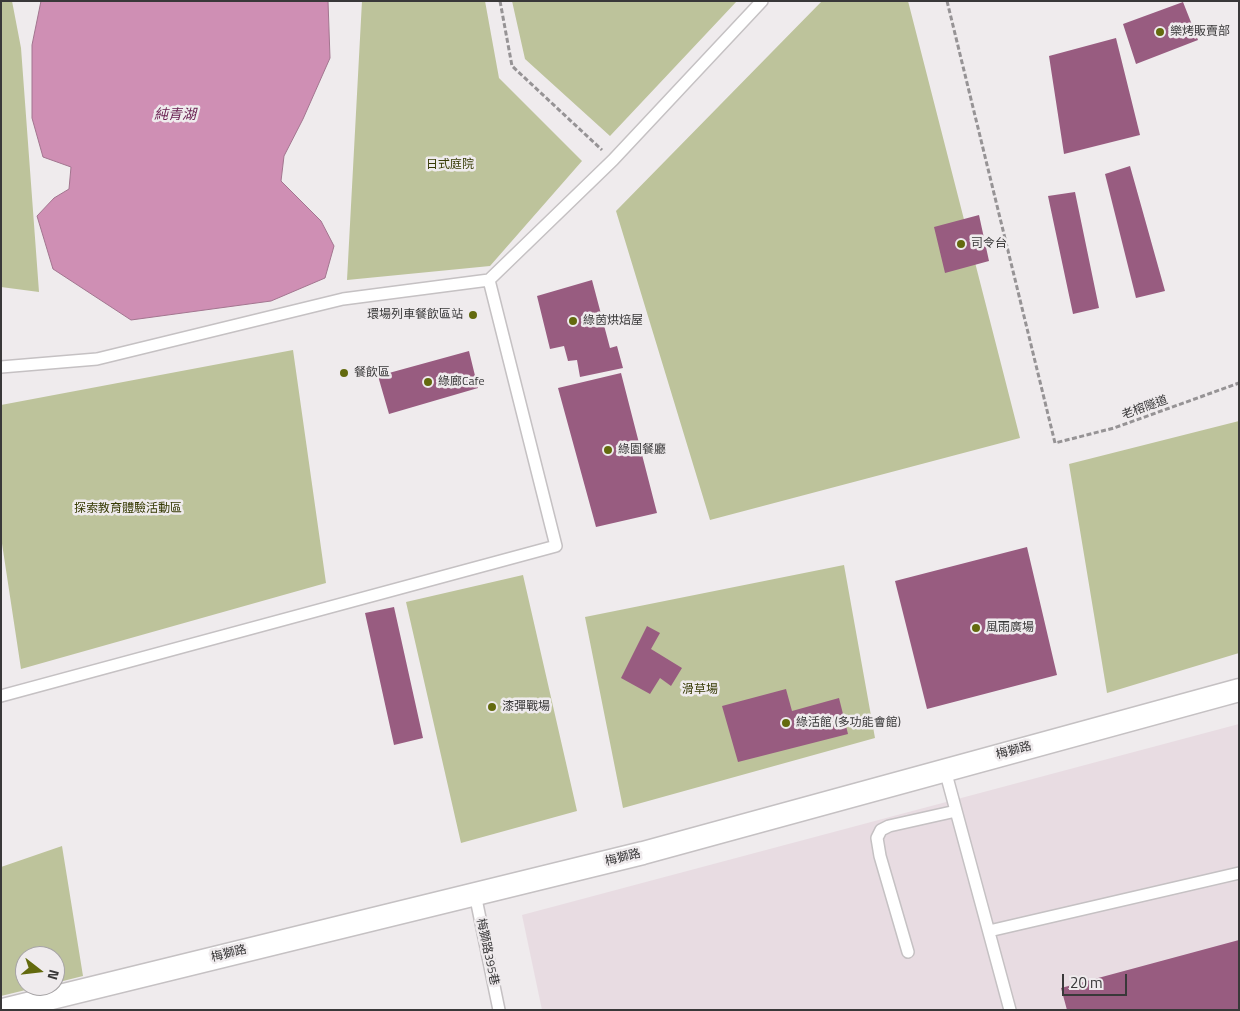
<!DOCTYPE html>
<meta charset="utf-8">
<style>
body{margin:0}
#map{position:relative;width:1240px;height:1011px;overflow:hidden;background:#efebed;font-family:"Titillium Web",sans-serif}
canvas{display:block}
.frame{position:absolute;inset:0;border:2px solid #393839;pointer-events:none}
.north{position:absolute;left:15px;top:946px;width:50px;height:50px;box-sizing:border-box;background:#efebed;border:1px solid #a6a3a5;border-radius:50%;rotate:106deg;font-size:14px;font-weight:700;line-height:20px;text-align:center;color:#393839}
.north::after{content:'';display:block;margin:auto;width:18px;height:22px;background:#636a0e;clip-path:polygon(50% 0,100% 100%,50% 72%,0 100%)}
.scale{position:absolute;left:1062px;top:974px;width:65px;height:22px;box-sizing:border-box;border:2px solid #393839;border-top:0;padding-left:6px;font-size:15px;line-height:18px;white-space:nowrap;color:#393839;-webkit-text-stroke:4px #efebed;paint-order:stroke}
</style>
<div id="map">
<canvas width="1240" height="1011"></canvas>
<div class="frame"></div>
<div class="north">N</div>
<div class="scale">20 m</div>
</div>
<script>
const ctx = document.querySelector('canvas').getContext('2d');
ctx.lineJoin = 'round';
function fillPath(path, color) {
  ctx.fillStyle = color;
  ctx.fill(path, 'evenodd');
}
function toPath(rows) {
  const path = new Path2D();
  for (const r of rows) {
    path.moveTo(r[0], r[1]);
    for (let i = 2; i < r.length; i += 2) path.lineTo(r[i], r[i + 1]);
  }
  return path;
}
function strokePath(path, color, width, dash) {
  ctx.strokeStyle = color;
  ctx.lineWidth = width;
  ctx.lineCap = dash ? 'butt' : 'round';
  ctx.setLineDash(dash || []);
  ctx.stroke(path);
}
function write(font, color, halo, rows, align = 'center') {
  ctx.font = font + ' "Titillium Web","Noto Sans TC",sans-serif';
  ctx.lineWidth = 5;
  ctx.setLineDash([]);
  ctx.textBaseline = 'middle';
  ctx.strokeStyle = halo;
  ctx.fillStyle = color;
  for (const [text, x, y, turn = 0] of rows) {
    ctx.save();
    ctx.translate(x, y);
    ctx.rotate((+turn || 0) * Math.PI / 180);
    ctx.textAlign = isNaN(turn) ? turn : align;
    if (halo) ctx.strokeText(text, 0, 0);
    ctx.fillText(text, 0, 0);
    ctx.restore();
  }
}
fillPath(toPath([
 [1239,724,1239,1010,542,1010,522,915]
]), '#e8dce2');
fillPath(toPath([
 [1,1,12,1,21,48,39,292,1,287],
 [362,1,485,1,499,78,582,161,490,266,347,280],
 [512,1,737,1,610,136,525,59],
 [822,1,908,1,1020,438,710,520,616,211],
 [293,350,326,583,21,669,1,537,1,405],
 [1239,421,1239,653,1107,693,1069,464],
 [844,565,875,738,623,808,585,617],
 [523,575,577,811,461,843,406,602],
 [62,846,83,976,55,983,55,956,25,956,25,986,42,986,1,996,1,867]
]), '#bdc39b');
const water = toPath([
 [41,1,328,1,330,58,303,119,284,156,281,181,321,221,334,246,325,278,271,301,131,320,53,269,37,216,54,198,69,189,71,167,43,157,32,118,32,45,41,1]
]);
fillPath(water, '#cf8fb4');
strokePath(water, '#a2758f', 1);
fillPath(toPath([
 [1183,2,1198,40,1136,64,1123,24],
 [1116,38,1140,135,1064,154,1049,56],
 [1130,166,1165,291,1136,298,1105,174],
 [1075,192,1099,308,1073,314,1048,196],
 [979,215,989,261,945,273,934,227],
 [592,280,610,348,617,346,623,368,580,377,577,360,568,361,564,346,550,349,537,296],
 [469,351,478,388,389,414,378,376],
 [621,373,657,513,596,527,558,388],
 [1027,547,1057,675,927,709,895,581],
 [394,607,423,738,394,745,365,613],
 [647,626,660,633,651,649,682,668,671,686,660,678,650,694,621,678],
 [786,689,792,711,839,698,848,734,738,762,722,706],
 [1239,940,1239,1010,1067,1010,1061,988]
]), '#985c80');
const lane = toPath([
 [1,367,97,359,343,299,489,280],
 [1,696,556,546,489,280,613,160,762,1],
 [945,770,1010,1010],
 [475,894,499,1010],
 [989,931,1239,873],
 [908,952,880,856,877,838,881,830,889,826,956,811]
]);
const street = toPath([
 [3,1010,643,853,1239,690]
]);
strokePath(lane, '#c5c1c3', 14);
strokePath(street, '#c5c1c3', 25);
strokePath(toPath([
 [500,1,512,66,602,150],
 [947,1,1055,443,1114,428,1239,383]
]), '#969395', 3, [5, 2.5]);
strokePath(lane, '#fff', 11);
strokePath(street, '#fff', 22);
for (const [x, y, r, color] of [
 [1160,32,5,"#636a0e"],
 [961,244,5,"#636a0e"],
 [473,315,5,"#636a0e"],
 [573,321,5,"#636a0e"],
 [344,373,5,"#636a0e"],
 [428,382,5,"#636a0e"],
 [608,450,5,"#636a0e"],
 [976,628,5,"#636a0e"],
 [492,707,5,"#636a0e"],
 [786,723,5,"#636a0e"]
]) {
  const dot = new Path2D();
  dot.arc(x, y, r, 0, 2 * Math.PI);
  ctx.fillStyle = color;
  ctx.fill(dot);
  strokePath(dot, '#efebed', 2);
}
write('12px', '#393839', '#efebed', [
 ["樂烤販賣部",1170,32],
 ["司令台",971,244],
 ["環場列車餐飲區站",463,315,"right"],
 ["綠茵烘焙屋",583,321],
 ["餐飲區",354,373],
 ["綠廊Cafe",438,382],
 ["綠園餐廳",618,450],
 ["風雨廣場",986,628],
 ["漆彈戰場",502,707],
 ["綠活館 (多功能會館)",796,723]
], 'left');
write('12px', '#373b05', '#efebed', [
 ["日式庭院",450,165],
 ["探索教育體驗活動區",128,509],
 ["滑草場",700,690]
]);
write('12px', '#393839', '#efebed', [
 ["老榕隧道",1145,408,-20],
 ["梅獅路",1014,751,-15],
 ["梅獅路",623,858,-14],
 ["梅獅路395巷",487,952,78],
 ["梅獅路",229,954,-14]
]);
write('italic 14px', '#6a2051', '#efebed', [
 ["純青湖",175,116]
]);
</script>
